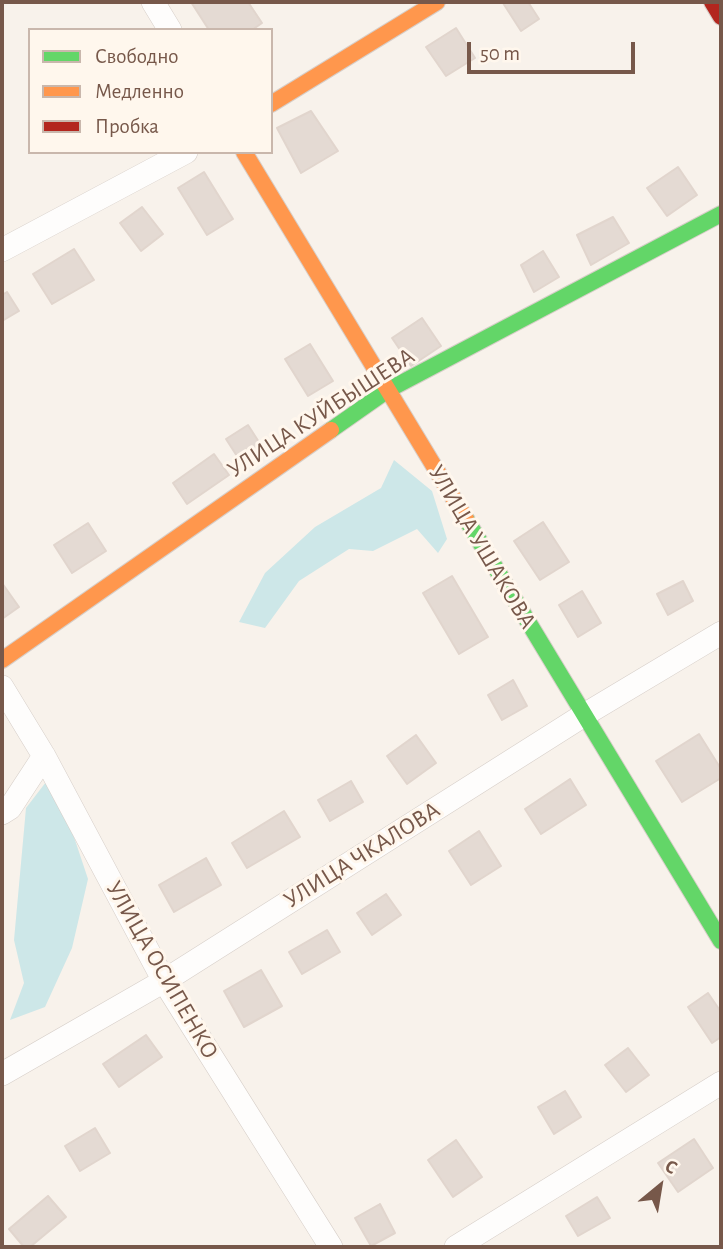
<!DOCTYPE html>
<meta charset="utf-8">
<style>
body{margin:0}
#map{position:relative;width:723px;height:1249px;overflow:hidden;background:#f8f2eb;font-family:"Alegreya Sans",sans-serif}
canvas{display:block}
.frame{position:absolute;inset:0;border:4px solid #77584a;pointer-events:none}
.legend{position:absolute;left:28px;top:28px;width:245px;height:126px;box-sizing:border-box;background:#fff7ed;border:2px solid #c9b7ac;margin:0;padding:9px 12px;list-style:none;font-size:21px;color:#77584a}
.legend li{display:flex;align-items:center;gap:14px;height:35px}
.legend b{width:35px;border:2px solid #c9b7ac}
.north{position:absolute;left:625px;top:1151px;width:70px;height:70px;-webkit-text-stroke:5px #fff7ed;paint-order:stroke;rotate:30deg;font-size:19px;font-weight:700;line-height:28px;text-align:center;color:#77584a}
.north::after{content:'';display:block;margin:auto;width:24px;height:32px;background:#77584a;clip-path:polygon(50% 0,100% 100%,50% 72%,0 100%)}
.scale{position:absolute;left:467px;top:42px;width:168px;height:32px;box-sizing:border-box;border:4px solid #77584a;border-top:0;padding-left:9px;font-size:21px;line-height:24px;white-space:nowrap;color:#77584a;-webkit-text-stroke:5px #fff7ed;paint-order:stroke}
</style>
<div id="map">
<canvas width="723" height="1249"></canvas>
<div class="frame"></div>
<ul class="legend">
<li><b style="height:9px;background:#63d668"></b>Свободно</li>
<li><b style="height:9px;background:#ff974d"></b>Медленно</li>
<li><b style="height:9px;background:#b3261e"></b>Пробка</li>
</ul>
<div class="north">С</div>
<div class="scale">50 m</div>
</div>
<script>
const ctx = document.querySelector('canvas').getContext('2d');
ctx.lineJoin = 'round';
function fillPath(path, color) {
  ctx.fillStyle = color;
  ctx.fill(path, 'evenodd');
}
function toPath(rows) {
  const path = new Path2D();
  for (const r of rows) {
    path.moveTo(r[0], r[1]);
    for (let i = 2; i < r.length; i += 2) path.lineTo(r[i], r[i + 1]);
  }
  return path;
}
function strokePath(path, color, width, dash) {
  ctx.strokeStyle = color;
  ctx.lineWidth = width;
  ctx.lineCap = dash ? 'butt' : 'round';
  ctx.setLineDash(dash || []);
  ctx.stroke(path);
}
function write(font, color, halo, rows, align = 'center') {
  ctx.font = font + ' "Alegreya Sans",sans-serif';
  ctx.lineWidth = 6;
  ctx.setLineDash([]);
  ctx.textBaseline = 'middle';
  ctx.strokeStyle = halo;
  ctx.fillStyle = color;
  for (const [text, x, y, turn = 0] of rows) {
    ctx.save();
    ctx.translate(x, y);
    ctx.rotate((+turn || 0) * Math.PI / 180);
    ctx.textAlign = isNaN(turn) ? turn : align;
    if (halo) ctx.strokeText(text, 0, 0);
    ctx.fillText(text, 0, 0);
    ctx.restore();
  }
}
fillPath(toPath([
 [394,460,432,491,447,539,438,553,417,529,373,551,349,549,299,581,265,628,239,622,265,573,315,527,381,488],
 [46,782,69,822,88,879,72,948,45,1007,10,1020,24,983,14,940,26,808]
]), '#cde7e8');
const building = toPath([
 [191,2,248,2,262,23,252,30,209,30,191,2],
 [505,2,528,2,539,19,521,31,503,3,505,2],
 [456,28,475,58,446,76,426,47,456,28],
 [311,111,338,151,301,173,277,128,311,111],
 [678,167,697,195,667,216,647,188,678,167],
 [204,172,233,219,207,235,178,188,204,172],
 [142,207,163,234,141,251,120,223,142,207],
 [613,217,629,243,591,265,577,235,613,217],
 [74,249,94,280,52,304,33,274,74,249],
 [543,251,559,277,534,292,521,265,543,251],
 [7,292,19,311,2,321,2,295,7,292],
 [422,318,441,346,411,366,392,338,422,318],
 [310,344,333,381,308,396,285,359,310,344],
 [248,425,266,453,244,467,226,439,248,425],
 [214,454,229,475,187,504,173,483,214,454],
 [543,522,569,562,540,580,514,541,543,522],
 [88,523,106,551,72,573,54,545,88,523],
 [452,576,488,637,459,654,423,593,452,576],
 [683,581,693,601,668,615,657,594,683,581],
 [2,583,19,607,2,619,2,583],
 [582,591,601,623,578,637,559,605,582,591],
 [513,680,527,706,502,720,488,695,513,680],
 [699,734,721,769,721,778,682,802,656,761,699,734],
 [416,735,436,763,407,784,387,756,416,735],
 [570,779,586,805,541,834,525,809,570,779],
 [351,781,363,802,330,821,318,800,351,781],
 [284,811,300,837,247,868,232,843,284,811],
 [479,831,501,866,471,885,449,851,479,831],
 [206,858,221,885,174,912,159,885,206,858],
 [386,894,401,915,372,935,357,913,386,894],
 [327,930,340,952,302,974,289,952,327,930],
 [261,970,282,1006,244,1027,224,991,261,970],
 [708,993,721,1012,721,1037,712,1043,688,1007,708,993],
 [146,1035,162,1057,119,1087,103,1064,146,1035],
 [628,1048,649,1075,626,1092,605,1065,628,1048],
 [565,1091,581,1117,554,1134,538,1107,565,1091],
 [95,1128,110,1153,80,1171,65,1146,95,1128],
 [694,1139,713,1168,678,1192,658,1163,694,1139],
 [456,1140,482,1177,453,1197,428,1160,456,1140],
 [48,1196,66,1217,30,1247,24,1247,9,1229,48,1196],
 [597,1197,610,1218,578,1236,566,1216,597,1197],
 [380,1204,395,1233,371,1246,355,1218,380,1204]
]);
fillPath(building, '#e4dad3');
strokePath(building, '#e1d5cd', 2);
const street = toPath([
 [153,2,170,30],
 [2,250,186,152],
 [2,687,44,756,164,981,331,1247],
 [2,813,10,808,44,756],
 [2,1074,164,981,584,715,721,633],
 [456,1247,721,1083]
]);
const fast = toPath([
 [331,430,388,390,721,214],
 [466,519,721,941]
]);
const slow = toPath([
 [271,104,437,2],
 [244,152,466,519],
 [2,660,331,430]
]);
const jam = toPath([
 [712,2,721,17]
]);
strokePath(street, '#d6cec8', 24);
strokePath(fast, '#d7cec8', 18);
strokePath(slow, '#d7cec8', 18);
strokePath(jam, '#d7cec8', 18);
strokePath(street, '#fefdfc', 23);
strokePath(fast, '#63d668', 16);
strokePath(slow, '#ff974d', 16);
strokePath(jam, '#b3261e', 16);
write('24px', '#77584a', '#fff7ed', [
 ["УЛИЦА КУЙБЫШЕВА",321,413,-33],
 ["УЛИЦА УШАКОВА",482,547,59],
 ["УЛИЦА ЧКАЛОВА",362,855,-32],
 ["УЛИЦА ОСИПЕНКО",162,970,60]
]);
</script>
